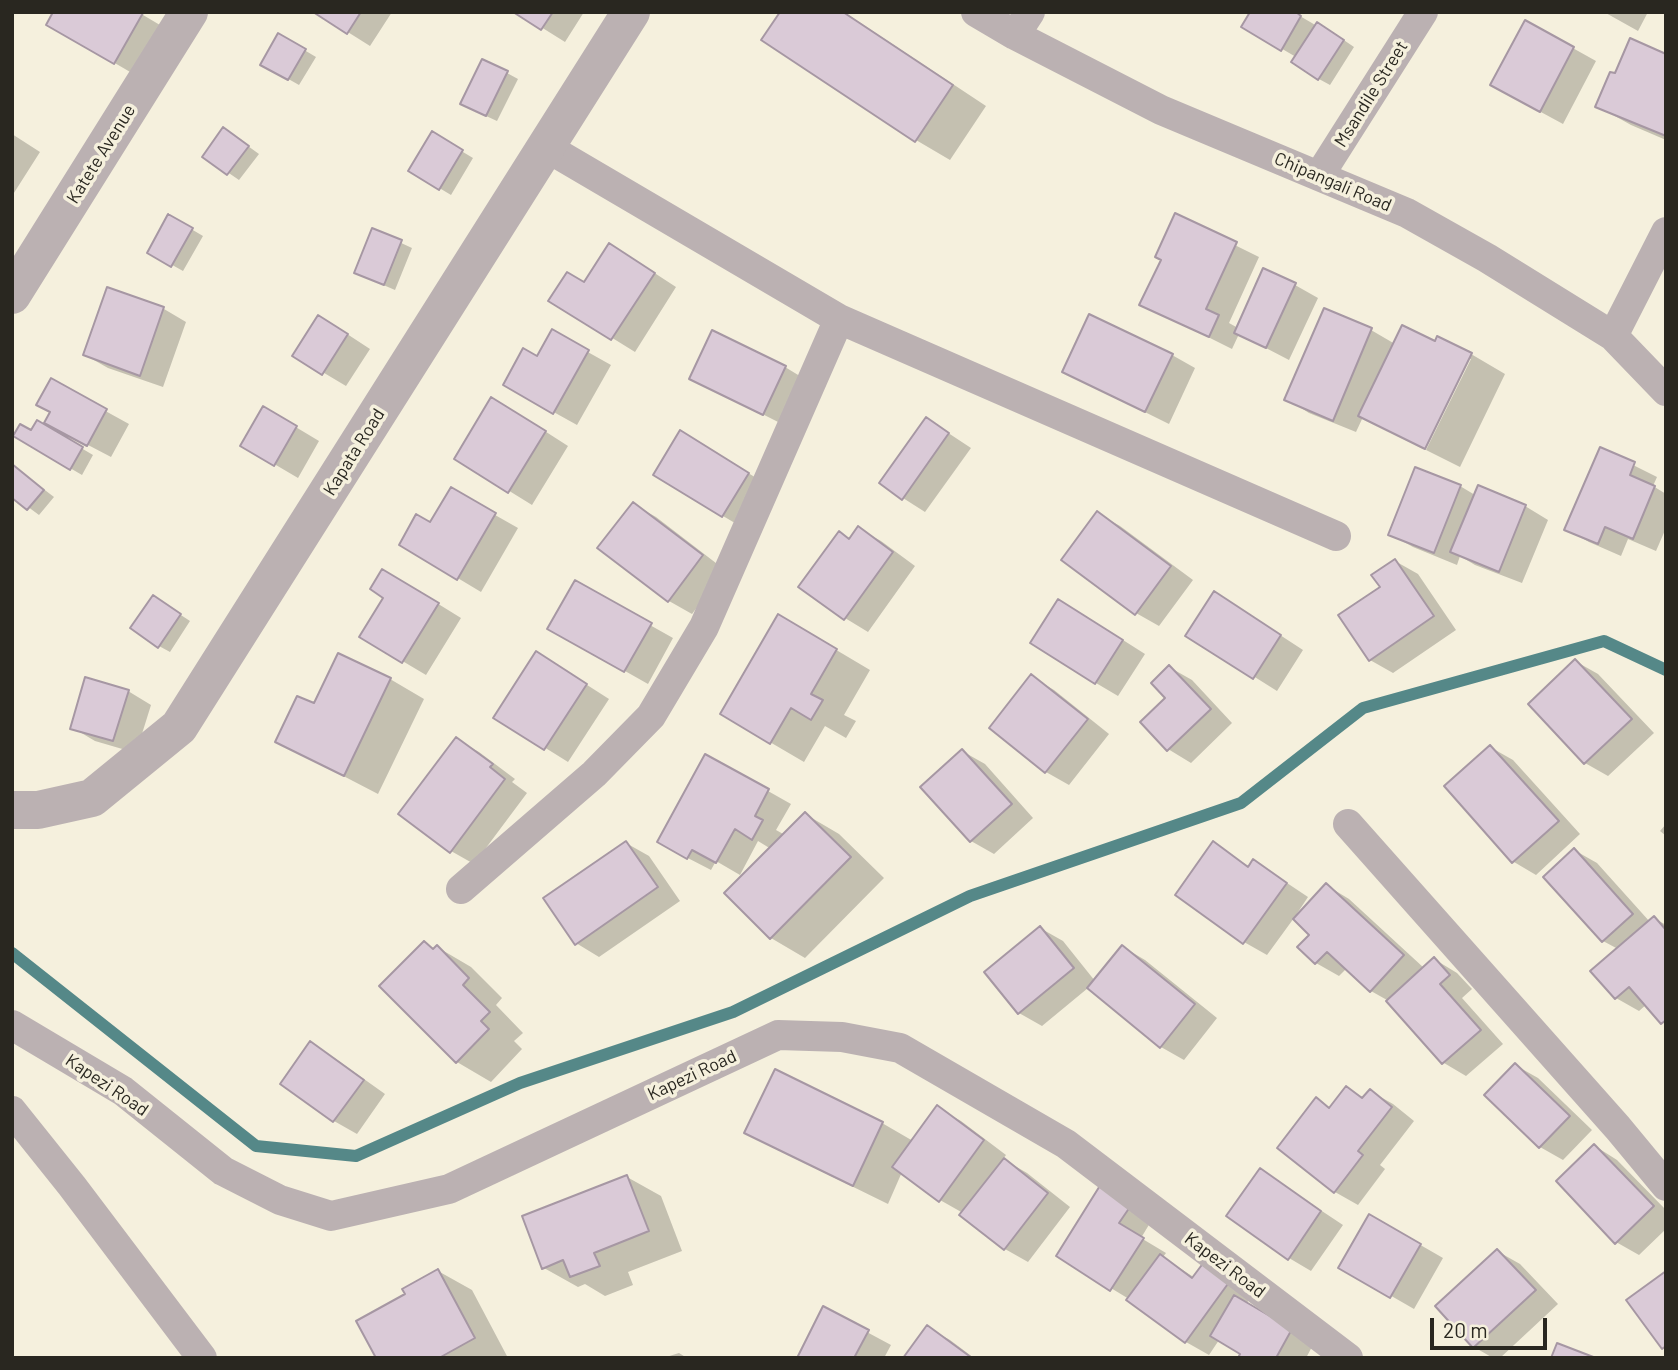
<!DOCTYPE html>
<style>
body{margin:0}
#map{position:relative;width:1678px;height:1370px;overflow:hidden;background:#f5f0dd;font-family:Barlow,sans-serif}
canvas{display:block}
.frame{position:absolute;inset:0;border:14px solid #292720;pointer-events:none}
.scale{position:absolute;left:1430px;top:1318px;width:117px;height:32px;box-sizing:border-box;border:4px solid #292720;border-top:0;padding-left:9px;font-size:21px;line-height:24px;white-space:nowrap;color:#292720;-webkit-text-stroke:5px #f5f0dd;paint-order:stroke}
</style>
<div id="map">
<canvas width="1678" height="1370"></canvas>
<div class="frame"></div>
<div class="scale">20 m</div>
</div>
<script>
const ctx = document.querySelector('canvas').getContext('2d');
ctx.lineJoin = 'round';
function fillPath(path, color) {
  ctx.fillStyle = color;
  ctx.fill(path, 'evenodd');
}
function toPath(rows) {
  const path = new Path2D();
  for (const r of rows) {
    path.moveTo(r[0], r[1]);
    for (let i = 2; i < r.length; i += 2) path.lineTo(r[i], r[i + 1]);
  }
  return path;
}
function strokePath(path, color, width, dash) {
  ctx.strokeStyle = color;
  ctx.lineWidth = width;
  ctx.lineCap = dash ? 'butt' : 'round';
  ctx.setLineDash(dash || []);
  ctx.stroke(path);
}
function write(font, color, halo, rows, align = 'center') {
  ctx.font = font + ' Barlow,sans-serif';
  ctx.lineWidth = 7;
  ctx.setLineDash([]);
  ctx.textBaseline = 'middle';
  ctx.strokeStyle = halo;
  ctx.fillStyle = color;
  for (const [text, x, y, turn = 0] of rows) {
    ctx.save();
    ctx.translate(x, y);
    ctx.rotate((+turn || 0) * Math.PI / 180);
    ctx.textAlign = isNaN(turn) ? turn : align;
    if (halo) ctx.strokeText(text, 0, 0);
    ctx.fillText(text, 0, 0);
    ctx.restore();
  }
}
fillPath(toPath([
 [138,12,165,28,137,76,48,24],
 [316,12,392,12,370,46],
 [517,12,584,12,565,42],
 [782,12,844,12,986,106,950,160,916,140,764,39],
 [1293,12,1317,26,1329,30,1354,47,1330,85,1319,79,1296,57,1243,26],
 [1604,12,1648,12,1638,31],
 [1526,22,1596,61,1563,124,1515,98],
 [279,35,316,57,299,85,262,64],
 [1666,55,1666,140,1631,125,1597,106,1616,76],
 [507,73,518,79,497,121,473,110],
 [12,134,40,152,12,196],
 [433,134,473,158,451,195,411,171],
 [234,136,259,154,239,180,204,156],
 [169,216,203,236,183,271,149,252],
 [1176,216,1259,257,1229,323,1238,328,1295,285,1318,298,1289,360,1239,334,1232,349,1142,304,1163,260],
 [373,230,412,248,395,290,367,278],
 [633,259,676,287,635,352,551,300],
 [108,289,164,309,186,322,163,387,108,368,85,355],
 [1325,310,1371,330,1395,344,1435,344,1471,354,1505,374,1460,467,1426,450,1471,359,1467,359,1423,449,1363,417,1356,432,1309,413,1287,399],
 [341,330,370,349,346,386,294,355],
 [552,332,611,365,577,425,505,385,538,358],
 [1172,355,1195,368,1169,424,1064,372],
 [785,367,808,381,786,426,691,378],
 [51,381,129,424,111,457,69,435,52,412],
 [264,408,319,441,298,478,242,445],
 [515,412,568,446,532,505,456,458],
 [927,419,971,448,925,512,903,498],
 [37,422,93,455,82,475,15,436,32,433],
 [704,446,771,487,745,529,723,516],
 [1601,449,1657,477,1653,486,1666,494,1666,528,1656,551,1628,539,1621,556,1589,542,1566,529],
 [12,465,54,497,39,515,12,495],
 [1460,486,1475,495,1479,487,1525,506,1548,520,1522,583,1475,565,1460,556,1457,565,1413,547,1390,534],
 [451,490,518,528,481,592,401,544,431,524],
 [633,504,656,517,725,570,692,614,669,601],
 [1097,513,1120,526,1193,580,1159,626,1136,613],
 [858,528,881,541,915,566,868,632,845,618,850,540],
 [1395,561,1418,574,1456,630,1393,673,1370,660,1383,588],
 [575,583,673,638,648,684,549,628],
 [406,584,461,618,426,675,362,637],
 [164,604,190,621,170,652,159,646],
 [1237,607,1303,650,1277,691,1188,635],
 [1082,614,1145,654,1118,696,1096,683],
 [779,616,870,670,844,715,856,721,846,738,825,726,804,762,722,714],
 [1575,661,1598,674,1654,733,1608,776,1585,763,1531,704],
 [559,667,609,699,568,762,496,717],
 [1169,667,1192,680,1232,723,1191,763,1168,749],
 [1032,677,1054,690,1109,734,1069,785,1046,772],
 [390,679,424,699,378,794,278,742,315,706],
 [128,691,151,705,136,753,95,741,73,728],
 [456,739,479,752,515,779,512,782,527,793,474,864,451,851],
 [1490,747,1513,760,1580,834,1536,875,1514,862],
 [962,751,985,764,1033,818,994,854,971,841],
 [706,756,791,804,776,830,785,835,805,814,839,834,884,878,805,958,771,938,727,893,771,849,758,841,740,875,716,861,711,870,682,855],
 [1666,824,1666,836,1660,831],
 [626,843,649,856,680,901,599,957,576,943],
 [1213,844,1250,867,1254,861,1308,897,1296,915,1298,916,1326,885,1349,899,1424,968,1434,959,1457,973,1472,989,1462,998,1503,1044,1466,1076,1444,1063,1387,1000,1371,991,1347,968,1339,976,1316,963,1300,947,1312,935,1294,918,1267,955,1244,942],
 [1574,850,1597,863,1650,922,1654,918,1666,925,1666,1025,1647,1004,1639,1011,1616,998,1618,949,1603,941],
 [1040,928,1063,941,1095,981,1123,947,1145,960,1217,1018,1184,1060,1161,1047,1088,988,1042,1026,1019,1013],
 [424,943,435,949,437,947,471,967,502,998,496,1005,523,1033,514,1041,522,1049,491,1082,457,1062],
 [310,1044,333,1057,385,1094,357,1134,334,1121,282,1083],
 [1515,1065,1538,1078,1592,1130,1563,1160,1540,1147],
 [775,1072,882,1123,913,1141,938,1108,961,1121,1006,1155,1003,1159,1027,1173,1070,1207,1028,1262,1005,1249,962,1215,963,1213,940,1200,902,1172,888,1204,780,1151,746,1132],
 [1347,1088,1364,1098,1370,1091,1393,1104,1414,1121,1380,1165,1385,1169,1358,1205,1335,1192,1317,1100,1331,1108],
 [1595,1146,1617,1160,1666,1210,1666,1229,1639,1255,1616,1242],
 [1260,1170,1343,1225,1311,1271,1289,1258],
 [627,1177,661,1196,682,1251,628,1272,633,1285,605,1296,585,1284,578,1287,544,1268],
 [1101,1187,1153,1218,1141,1238,1166,1253,1163,1257,1195,1278,1205,1264,1252,1296,1246,1304,1314,1343,1306,1358,1240,1358,1242,1353,1219,1340,1209,1355,1186,1342,1129,1299,1058,1256],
 [1370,1216,1443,1258,1414,1309,1341,1267],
 [1497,1251,1520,1264,1558,1304,1500,1358,1493,1358,1474,1347,1438,1306],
 [438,1271,472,1290,508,1358,378,1358,407,1294],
 [824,1309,891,1345,884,1358,799,1358],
 [927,1327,950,1340,974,1358,906,1358],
 [679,1353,687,1358,663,1358]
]), '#0003');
strokePath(toPath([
 [12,953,256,1146,356,1156,520,1083,733,1012,970,896,1241,803,1363,708,1604,641,1666,670]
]), '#588', 12);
const building = toPath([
 [53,12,142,12,143,13,114,64,46,25,53,12],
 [313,12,361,12,347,34,313,12],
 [513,12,553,12,541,30,513,12],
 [780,12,843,12,953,85,915,142,761,40,780,12],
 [1250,12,1296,12,1301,16,1281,51,1241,27,1250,12],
 [1525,20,1574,47,1540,112,1490,85,1525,20],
 [1317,22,1344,40,1318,80,1291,62,1317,22],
 [278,33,306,49,288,80,260,65,278,33],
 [1630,38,1666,54,1666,136,1595,107,1610,72,1615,73,1630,38],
 [482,59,508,71,486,116,460,104,482,59],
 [223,127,249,146,227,175,202,157,223,127],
 [432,131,463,150,439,190,408,171,432,131],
 [1175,213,1237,242,1206,309,1219,315,1209,337,1139,305,1161,260,1155,257,1175,213],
 [168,214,193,228,171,267,147,253,168,214],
 [372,228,402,240,384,285,354,273,372,228],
 [609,243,655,273,611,340,548,301,567,272,584,282,609,243],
 [1263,268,1296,283,1266,348,1234,333,1263,268],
 [107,287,164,307,140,376,83,355,107,287],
 [1324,308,1372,328,1333,421,1284,400,1324,308],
 [1089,314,1173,354,1145,412,1062,372,1089,314],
 [318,315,348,334,322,375,292,356,318,315],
 [1402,325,1435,341,1437,336,1472,353,1425,449,1358,416,1402,325],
 [552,329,589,350,553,414,503,385,523,348,537,356,552,329],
 [712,330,786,366,763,415,689,379,712,330],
 [51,378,107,409,87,446,44,423,50,412,36,405,51,378],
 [491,397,546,431,508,493,454,459,491,397],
 [263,406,297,426,274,466,240,446,263,406],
 [926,417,949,433,902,500,879,483,926,417],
 [37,420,83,447,70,470,13,436,20,424,31,430,37,420],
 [680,430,749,473,722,517,653,475,680,430],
 [1600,447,1635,462,1630,475,1655,486,1633,539,1605,527,1598,544,1564,530,1600,447],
 [12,464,44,490,27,510,12,498,12,464],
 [1415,467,1461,485,1434,553,1388,535,1415,467],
 [1478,485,1526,505,1499,572,1450,552,1478,485],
 [451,487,496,513,457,580,399,545,416,514,430,522,451,487],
 [633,502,703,555,668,602,597,548,633,502],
 [1097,511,1171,566,1135,615,1061,560,1097,511],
 [858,526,893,552,844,620,798,587,839,531,849,539,858,526],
 [1395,559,1434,616,1369,661,1338,615,1380,587,1371,575,1395,559],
 [382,569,439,603,402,663,359,637,383,598,370,589,382,569],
 [575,580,652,623,624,672,547,629,575,580],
 [1214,591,1281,635,1253,679,1185,636,1214,591],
 [153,595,181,614,158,648,130,628,153,595],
 [1058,599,1123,640,1095,684,1030,643,1058,599],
 [778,614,837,649,811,694,823,700,811,720,791,708,770,744,720,714,778,614],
 [536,651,587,684,544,750,493,718,536,651],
 [338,653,391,678,344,776,275,742,297,696,314,703,338,653],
 [1575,659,1632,719,1584,764,1528,704,1575,659],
 [1169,665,1211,709,1167,751,1140,722,1165,698,1151,683,1169,665],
 [1031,674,1088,719,1045,773,989,728,1031,674],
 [85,677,129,690,113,741,70,729,85,677],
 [456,737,493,764,490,767,505,779,450,853,398,814,456,737],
 [1490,745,1559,821,1512,863,1444,786,1490,745],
 [962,749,1012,804,970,842,920,787,962,749],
 [705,754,769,789,755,816,763,820,752,840,735,829,716,863,692,850,687,859,657,842,705,754],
 [805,812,851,857,770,939,724,893,805,812],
 [626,841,658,887,575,945,543,898,626,841],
 [1213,841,1248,867,1253,859,1287,883,1243,944,1175,895,1213,841],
 [1574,848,1633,914,1602,942,1543,877,1574,848],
 [1326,883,1404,955,1370,992,1327,952,1315,964,1297,947,1309,935,1293,919,1326,883],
 [1654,916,1666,930,1666,1020,1661,1024,1629,987,1615,999,1590,971,1654,916],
 [1040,926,1074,968,1018,1014,984,972,1040,926],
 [424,941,433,949,437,945,469,978,463,985,490,1012,481,1021,489,1029,456,1063,379,986,424,941],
 [1122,945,1195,1004,1160,1048,1087,988,1122,945],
 [1434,957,1450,975,1440,984,1481,1030,1442,1064,1386,1001,1434,957],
 [310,1041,364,1080,333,1122,280,1084,310,1041],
 [1515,1063,1570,1116,1539,1148,1484,1095,1515,1063],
 [775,1069,883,1122,853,1186,744,1133,775,1069],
 [1346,1086,1362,1098,1370,1089,1392,1107,1358,1151,1363,1155,1334,1193,1277,1148,1316,1097,1329,1108,1346,1086],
 [937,1105,984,1140,939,1202,892,1167,937,1105],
 [1594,1144,1654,1206,1615,1244,1556,1181,1594,1144],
 [1004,1158,1048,1193,1004,1250,959,1215,1004,1158],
 [1260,1168,1321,1211,1288,1260,1226,1216,1260,1168],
 [627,1175,649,1231,594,1253,600,1266,570,1277,563,1260,542,1269,522,1216,627,1175],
 [1101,1184,1132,1204,1119,1223,1144,1238,1110,1291,1056,1256,1101,1184],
 [1369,1214,1421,1244,1390,1298,1338,1268,1369,1214],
 [1497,1249,1536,1290,1473,1348,1435,1306,1497,1249],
 [1160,1254,1192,1278,1204,1262,1230,1281,1185,1343,1126,1300,1160,1254],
 [438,1269,475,1338,439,1358,376,1358,356,1321,405,1294,402,1289,438,1269],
 [1666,1271,1666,1346,1662,1349,1626,1300,1666,1271],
 [1234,1295,1292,1329,1276,1358,1238,1358,1240,1354,1210,1336,1234,1295],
 [823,1306,869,1330,854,1358,797,1358,823,1306],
 [927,1325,972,1358,903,1358,927,1325],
 [1557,1343,1596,1358,1551,1358,1557,1343]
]);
fillPath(building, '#dacad7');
strokePath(building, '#a697a3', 2);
strokePath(toPath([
 [976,12,1015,35,1161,110,1407,213,1487,258,1613,336,1666,391],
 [1015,35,1030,12],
 [546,147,839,319,1336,536],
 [1319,176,1423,12],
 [1613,336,1666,232],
 [1348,824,1618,1128,1666,1186],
 [461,889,594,774,651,716,704,627,839,319],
 [12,1025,123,1091,223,1171,280,1200,331,1216,449,1189,778,1035,842,1037,900,1048,1066,1144,1348,1358],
 [12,1111,72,1186,202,1358]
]), '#bbb1b2', 30);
strokePath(toPath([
 [12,295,189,12],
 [12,810,38,810,92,798,179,727,631,12]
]), '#bbb1b2', 38);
write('18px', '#292720', '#f5f0dd', [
 ["Msandile Street",1371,94,-58],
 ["Katete Avenue",101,154,-58],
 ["Chipangali Road",1333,182,23],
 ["Kapata Road",354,452,-58],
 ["Kapezi Road",692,1075,-25],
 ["Kapezi Road",107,1085,34],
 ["Kapezi Road",1225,1265,37]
]);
</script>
